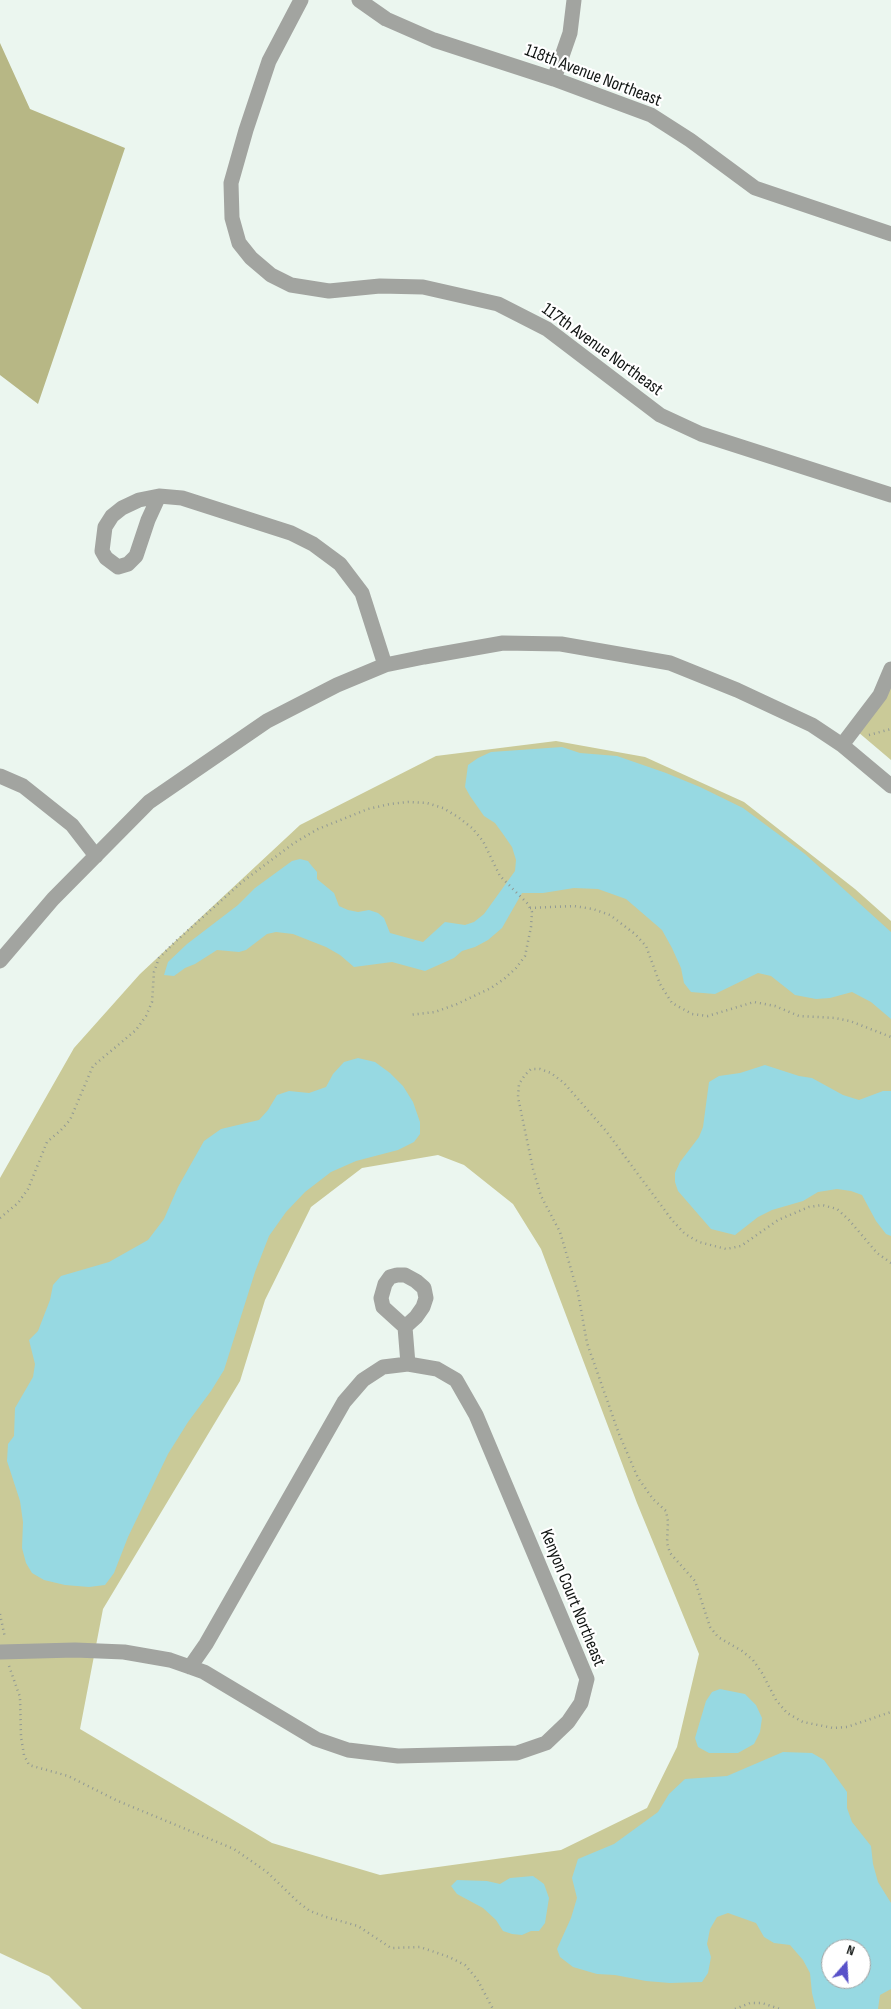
<!DOCTYPE html>
<style>
body{margin:0}
#map{position:relative;width:891px;height:2009px;overflow:hidden;background:#ebf6ef;font-family:"Sofia Sans Condensed",sans-serif}
canvas{display:block}
.north{position:absolute;left:821px;top:1939px;width:50px;height:50px;box-sizing:border-box;background:#fff;border:1px solid #a0a1a1;border-radius:50%;rotate:19deg;font-size:14px;font-weight:700;line-height:20px;text-align:center;color:#111513}
.north::after{content:'';display:block;margin:auto;width:18px;height:22px;background:#5851c9;clip-path:polygon(50% 0,100% 100%,50% 72%,0 100%)}
</style>
<div id="map">
<canvas width="891" height="2009"></canvas>
<div class="north">N</div>
</div>
<script>
const ctx = document.querySelector('canvas').getContext('2d');
ctx.lineJoin = 'round';
function fillPath(path, color) {
  ctx.fillStyle = color;
  ctx.fill(path, 'evenodd');
}
function toPath(rows) {
  const path = new Path2D();
  for (const r of rows) {
    path.moveTo(r[0], r[1]);
    for (let i = 2; i < r.length; i += 2) path.lineTo(r[i], r[i + 1]);
  }
  return path;
}
function strokePath(path, color, width, dash) {
  ctx.strokeStyle = color;
  ctx.lineWidth = width;
  ctx.lineCap = dash ? 'butt' : 'round';
  ctx.setLineDash(dash || []);
  ctx.stroke(path);
}
function write(font, color, halo, rows, align = 'center') {
  ctx.font = font + ' "Sofia Sans Condensed",sans-serif';
  ctx.lineWidth = 4.5;
  ctx.setLineDash([]);
  ctx.textBaseline = 'middle';
  ctx.strokeStyle = halo;
  ctx.fillStyle = color;
  for (const [text, x, y, turn = 0] of rows) {
    ctx.save();
    ctx.translate(x, y);
    ctx.rotate((+turn || 0) * Math.PI / 180);
    ctx.textAlign = isNaN(turn) ? turn : align;
    if (halo) ctx.strokeText(text, 0, 0);
    ctx.fillText(text, 0, 0);
    ctx.restore();
  }
}
fillPath(toPath([
 [891,675,891,760,858,732],
 [556,741,645,757,744,802,855,889,891,921,891,2009,82,2009,49,1976,0,1953,0,1178,74,1048,140,974,300,825,436,756],
 [438,1155,464,1165,513,1204,541,1249,637,1503,699,1654,677,1747,647,1808,561,1850,380,1875,272,1843,80,1729,103,1609,240,1381,265,1300,311,1207,362,1168],
 [831,1949,861,1949,861,1979,831,1979]
]), '#caca98');
fillPath(toPath([
 [0,43,30,109,125,148,38,404,0,375]
]), '#b7b785');
fillPath(toPath([
 [562,747,580,753,617,756,666,773,700,787,743,808,805,854,891,932,891,1019,871,1002,852,992,830,998,816,999,795,995,771,976,758,973,715,994,691,992,684,983,681,968,672,948,662,930,626,899,598,889,574,888,543,893,522,893,502,928,488,940,475,947,462,951,454,958,425,971,392,962,354,967,340,955,326,947,293,934,276,932,267,934,246,950,239,952,217,950,195,964,185,968,174,976,164,975,168,962,187,944,238,905,255,888,292,861,300,859,308,861,311,865,317,872,317,879,334,893,339,906,348,910,358,912,369,910,378,913,384,918,390,933,423,942,445,922,465,925,474,922,484,914,515,871,516,860,512,847,503,834,495,823,484,816,470,796,465,787,468,765,478,758,491,752],
 [358,1058,375,1062,390,1073,403,1086,413,1102,420,1122,420,1134,414,1142,398,1150,356,1161,331,1172,305,1192,286,1212,269,1236,255,1272,224,1370,211,1391,188,1422,168,1454,128,1537,114,1573,105,1585,89,1587,65,1585,44,1580,32,1573,26,1563,22,1548,23,1522,20,1501,7,1461,8,1444,14,1436,15,1408,33,1377,35,1364,29,1340,38,1331,50,1300,53,1285,61,1276,109,1262,148,1240,164,1219,178,1187,204,1141,221,1129,259,1120,268,1110,277,1095,289,1091,309,1093,326,1087,333,1074,344,1062],
 [765,1065,799,1076,812,1078,843,1095,859,1100,883,1091,891,1091,891,1236,886,1234,876,1221,862,1195,851,1191,837,1189,818,1192,803,1201,772,1210,758,1217,735,1235,711,1229,678,1191,675,1182,675,1173,680,1162,699,1137,703,1127,709,1082,719,1076,740,1073],
 [720,1689,745,1694,756,1705,762,1718,760,1732,754,1744,738,1753,709,1753,698,1747,695,1738,706,1701,712,1692],
 [783,1752,812,1753,824,1760,847,1792,847,1808,852,1822,871,1846,873,1864,878,1882,891,1903,891,1989,880,1995,878,2009,816,2009,812,1993,810,1973,803,1960,790,1945,774,1943,764,1937,756,1923,728,1913,717,1917,710,1929,707,1944,711,1957,708,1973,702,1982,670,1983,646,1981,615,1975,597,1974,573,1967,560,1957,557,1949,571,1918,577,1898,572,1878,578,1859,614,1844,658,1812,669,1794,685,1779,727,1776],
 [831,1949,861,1949,861,1979,831,1979],
 [533,1876,544,1884,549,1898,545,1923,539,1931,531,1931,522,1935,512,1934,503,1931,496,1920,483,1908,457,1894,451,1886,457,1880,487,1881,500,1884,510,1878]
]), '#97d9e2');
strokePath(toPath([
 [869,735,891,729],
 [530,908,574,906,593,909,610,915,635,934,646,946,660,984,672,1003,692,1014,708,1016,754,1002,775,1006,799,1016,835,1018,850,1021,891,1037],
 [0,1218,18,1203,28,1189,47,1142,60,1131,70,1120,93,1066,136,1030,146,1016,152,1002,154,972,159,958,175,942,242,882,294,843,318,829,368,809,390,804,408,802,427,803,443,808,458,817,472,828,483,841,500,876,528,904,532,912,531,927,525,956,516,968,504,979,491,988,457,1004,435,1012,409,1015],
 [891,1263,877,1253,849,1220,837,1209,822,1205,809,1207,778,1220,741,1246,726,1249,699,1242,685,1234,672,1220,606,1131,564,1083,551,1073,540,1069,531,1069,525,1075,519,1084,518,1097,533,1169,541,1196,560,1232,578,1293,587,1343,619,1434,638,1478,653,1499,666,1511,668,1521,667,1543,670,1553,695,1581,710,1627,718,1637,742,1651,753,1660,762,1673,776,1700,787,1713,803,1722,833,1728,847,1727,891,1712],
 [0,1614,5,1638],
 [9,1666,20,1697,21,1737,24,1755,29,1765,68,1776,118,1801,234,1849,267,1872,298,1902,310,1911,326,1917,358,1926,391,1948,420,1947,449,1957,465,1965,477,1979,493,2009],
 [735,2009,750,2003,762,2003,780,2009]
]), '#919994', 2.5, [1, 4]);
strokePath(toPath([
 [301,0,269,61,246,130,231,183,232,218,239,243,251,258,271,275,291,285,329,291,380,286,423,287,498,304,547,329,660,415,701,434,891,495],
 [359,0,386,19,434,40,554,79,651,115,690,140,755,188,891,234],
 [554,79,570,33,574,0],
 [159,496,182,498,291,533,313,544,340,564,362,593,385,665],
 [159,496,148,520,136,556,128,564,118,567,106,558,102,551,105,527,112,516,122,508,139,500,159,496],
 [842,745,880,695,891,669],
 [0,776,23,786,72,825,96,856],
 [0,961,53,899,149,802,267,721,337,685,385,665,424,657,503,643,561,644,670,663,737,690,812,725,842,745,891,786],
 [397,1275,405,1275,416,1281,424,1288,426,1298,423,1307,416,1317,405,1327,383,1307,381,1298,385,1284,390,1277,397,1275],
 [405,1327,408,1364],
 [0,1652,75,1650,124,1652,170,1660,190,1667,204,1672,316,1739,348,1750,398,1756,517,1753,546,1743,568,1722,581,1703,587,1679,476,1415,456,1380,437,1369,408,1364,383,1367,363,1380,344,1402,206,1644,190,1667]
]), '#a2a4a0', 15);
write('18px', '#111513', '#fff', [
 ["118th Avenue Northeast",593,76,21],
 ["117th Avenue Northeast",602,350,36],
 ["Kenyon Court Northeast",572,1598,68]
]);
</script>
